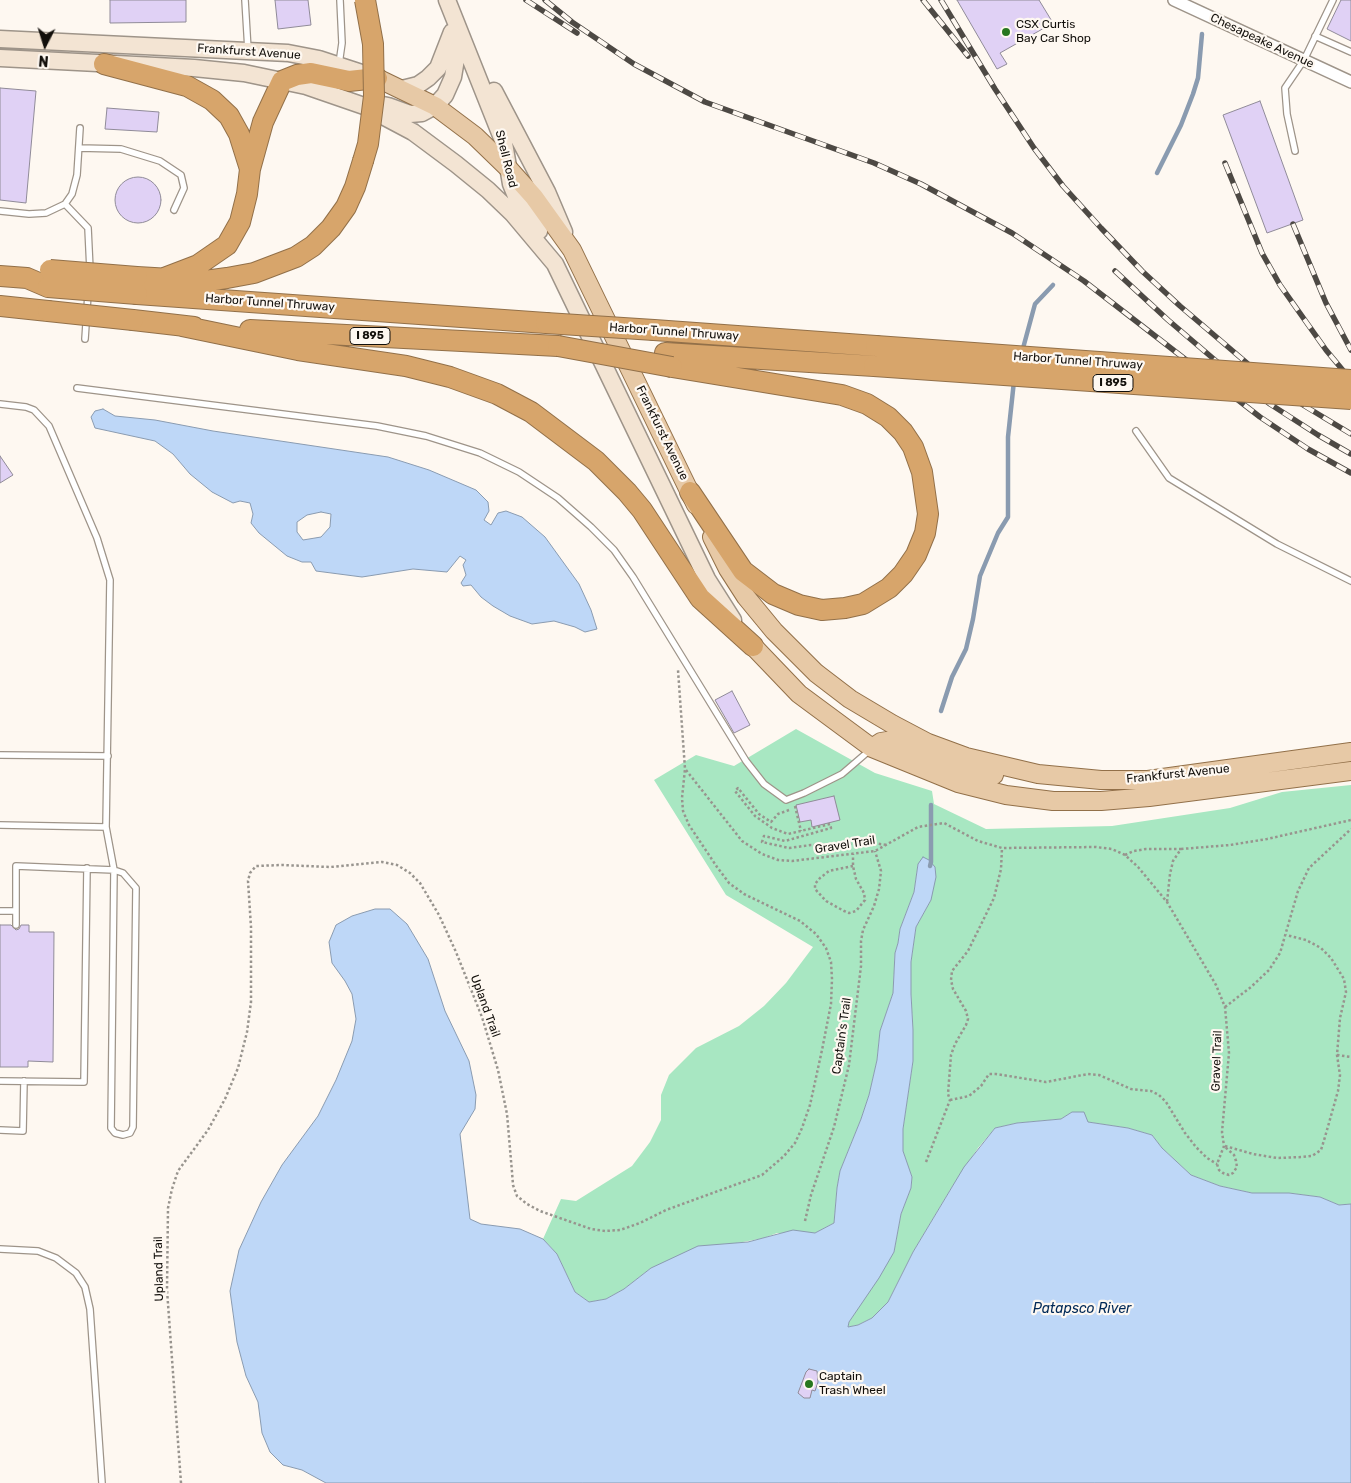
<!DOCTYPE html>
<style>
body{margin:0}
#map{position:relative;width:1351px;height:1483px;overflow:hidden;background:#fef8f1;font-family:Rubik,sans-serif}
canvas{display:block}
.north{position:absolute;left:20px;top:20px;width:50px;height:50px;-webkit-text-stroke:4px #fef8f1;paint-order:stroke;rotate:185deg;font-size:14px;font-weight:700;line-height:20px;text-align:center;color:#120f0b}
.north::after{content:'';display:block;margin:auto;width:18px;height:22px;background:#120f0b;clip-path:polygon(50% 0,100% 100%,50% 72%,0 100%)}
</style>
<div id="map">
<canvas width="1351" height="1483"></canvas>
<div class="north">N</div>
</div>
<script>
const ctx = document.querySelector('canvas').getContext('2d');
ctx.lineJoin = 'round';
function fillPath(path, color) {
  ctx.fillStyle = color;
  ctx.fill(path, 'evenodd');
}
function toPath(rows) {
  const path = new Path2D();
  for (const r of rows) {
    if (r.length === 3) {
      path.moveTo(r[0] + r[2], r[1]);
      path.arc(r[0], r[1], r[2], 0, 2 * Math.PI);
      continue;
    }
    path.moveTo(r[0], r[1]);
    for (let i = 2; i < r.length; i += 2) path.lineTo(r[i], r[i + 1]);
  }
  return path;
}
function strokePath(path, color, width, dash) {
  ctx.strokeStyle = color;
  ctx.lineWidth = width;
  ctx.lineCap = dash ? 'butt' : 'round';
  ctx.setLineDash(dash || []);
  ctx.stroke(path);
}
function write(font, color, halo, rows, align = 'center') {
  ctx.font = font + ' Rubik,sans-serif';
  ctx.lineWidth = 4.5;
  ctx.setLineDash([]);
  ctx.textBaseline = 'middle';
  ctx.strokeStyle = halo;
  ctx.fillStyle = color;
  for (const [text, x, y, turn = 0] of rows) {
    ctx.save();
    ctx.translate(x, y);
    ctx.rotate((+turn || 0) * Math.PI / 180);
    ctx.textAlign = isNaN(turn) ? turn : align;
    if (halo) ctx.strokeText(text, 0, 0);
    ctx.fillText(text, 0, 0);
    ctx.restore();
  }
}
fillPath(toPath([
 [796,729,875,773,932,791,934,804,986,829,1112,826,1230,808,1282,792,1351,785,1351,1204,1339,1205,1320,1197,1289,1193,1252,1193,1220,1186,1191,1175,1162,1148,1152,1135,1128,1128,1088,1122,1072,1112,1061,1119,1017,1123,995,1128,978,1148,950,1190,913,1252,888,1302,872,1318,858,1325,848,1327,849,1322,894,1252,901,1214,911,1188,912,1177,903,1152,903,1129,913,1061,913,1030,911,994,911,962,916,927,931,900,918,864,914,892,900,929,898,943,895,953,893,993,880,1031,877,1060,869,1095,861,1119,840,1171,837,1188,834,1223,815,1233,777,1233,764,1238,732,1244,651,1268,624,1289,606,1299,589,1302,575,1292,557,1254,543,1239,561,1199,576,1201,632,1166,650,1142,661,1120,661,1095,669,1075,696,1048,739,1026,764,1006,786,983,813,947,726,895,654,780,696,755,734,766]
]), '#a8e7c2');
const water = toPath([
 [103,409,115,416,155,420,213,431,388,457,429,470,476,490,488,502,489,511,484,520,491,525,498,513,506,511,522,517,545,537,579,584,591,610,597,629,585,632,575,627,554,621,532,624,510,616,493,606,481,597,471,585,463,586,461,583,466,575,463,565,466,560,460,556,447,572,413,569,362,577,316,571,311,562,302,562,287,556,259,533,251,523,253,514,250,503,240,501,233,503,212,492,190,474,173,454,155,441,95,428,91,417,95,411,103,409],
 [321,512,331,514,330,527,321,537,303,540,297,532,297,522,307,515,321,512],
 [923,857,929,860,935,867,936,877,931,900,916,927,911,962,911,994,913,1030,913,1061,903,1129,903,1151,912,1177,911,1188,901,1214,894,1252,879,1278,849,1322,848,1327,858,1325,872,1318,888,1302,913,1252,964,1167,995,1128,1017,1123,1061,1119,1072,1112,1084,1112,1088,1122,1128,1128,1152,1135,1162,1148,1191,1175,1220,1186,1252,1193,1289,1193,1320,1197,1339,1205,1351,1204,1351,1483,326,1483,302,1470,283,1465,270,1452,262,1433,258,1402,246,1376,237,1342,230,1291,239,1250,261,1202,282,1165,318,1116,336,1080,352,1041,356,1019,352,994,345,981,332,963,329,942,336,925,352,916,375,909,390,909,407,924,428,959,445,1011,469,1061,476,1095,475,1109,460,1134,470,1219,481,1224,520,1229,543,1239,557,1254,575,1292,589,1302,606,1299,624,1289,651,1268,698,1246,748,1242,793,1230,815,1233,834,1223,837,1188,840,1171,861,1119,869,1095,877,1060,880,1031,893,993,895,953,898,943,900,929,914,892,918,864,923,857]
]);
fillPath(water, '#bed7f7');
strokePath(water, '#8a9bb0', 1);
strokePath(toPath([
 [1157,173,1181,125,1193,94,1198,78,1202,34],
 [1022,352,1035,304,1053,285],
 [941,711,952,677,966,649,973,619,980,576,998,533,1008,517,1008,437,1014,381],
 [930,866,931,862,931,805]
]), '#8a9bb0', 4.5);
const building = toPath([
 [110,0,186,0,186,22,110,23,110,0],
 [275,0,308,0,311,25,278,29,275,0],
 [957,0,1039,0,1053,23,1000,53,1007,64,997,69,957,0],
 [1341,0,1351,0,1351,41,1327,29,1341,0],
 [0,88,36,91,26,203,0,200,0,88],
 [1260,101,1303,220,1267,233,1223,115,1260,101],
 [107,108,159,112,157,132,105,129,107,108],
 [138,200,23],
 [0,456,13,475,0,483,0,456],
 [732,691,750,725,734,733,715,700,732,691],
 [834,796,840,820,812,827,811,820,800,822,796,805,834,796],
 [0,925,11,925,16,930,19,929,21,925,29,925,29,932,54,932,53,1062,28,1061,28,1067,0,1067,0,925],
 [809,1369,817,1371,818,1382,815,1391,812,1390,810,1398,804,1398,798,1393,806,1372,809,1369]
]);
fillPath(building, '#e0d1f5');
strokePath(building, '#908b98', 1);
const service = toPath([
 [245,0,248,50],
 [1315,36,1351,52],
 [339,64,342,43,340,0],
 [79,148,121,149,160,161,181,175,184,188,174,210],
 [1295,151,1287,114,1285,88,1304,60,1333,0],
 [65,204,88,228,90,270],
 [0,211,29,214,46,213,65,204,72,194,77,175,80,128],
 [85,339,88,294],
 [77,388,377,426,426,436,480,453,519,472,558,498,591,527,614,550,633,577,746,761,764,784,786,800,804,793,842,774,870,750],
 [0,404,26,407,34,410,49,426,97,538,110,580,106,827,114,870,16,866,16,925],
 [1136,431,1169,478,1277,544,1351,581],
 [0,755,108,756],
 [0,825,106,827],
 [114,870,123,873,136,888,133,1127,130,1133,123,1135,115,1133,111,1128,114,870],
 [0,911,16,911],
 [0,1081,84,1082,87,868],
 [0,1130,23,1131,24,1081],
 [0,1249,38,1251,56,1258,76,1273,85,1287,90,1309,102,1483]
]);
const minor = toPath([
 [1174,0,1351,82]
]);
const secondary = toPath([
 [447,0,504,143,511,184,518,201,539,231],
 [0,39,288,53,319,59,377,78],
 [0,58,194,68,244,73,306,86,364,106,413,132,456,164,488,190,513,214,555,264,707,579,733,620],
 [402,89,418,85,428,78,438,68,452,32],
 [494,91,547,192,564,232],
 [369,105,378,104,388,106,410,114,422,113,435,106,445,95,453,77,456,59,456,31]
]);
const primary = toPath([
 [377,78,435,106,475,136,508,168,534,197,572,250,696,505],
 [712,537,728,569,746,597,774,631,816,673,850,699,892,724,928,743,966,757,1038,774,1101,780,1148,780,1351,752],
 [753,646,799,694,872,748,958,783,1006,795,1053,801,1101,801,1149,797,1351,771],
 [872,748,881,742,887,741,894,742,960,768,994,775]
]);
const motorway = toPath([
 [104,64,187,86,212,100,229,116,239,134,250,169],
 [0,276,27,278,48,287],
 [137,277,205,281,227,278,254,273,296,257,313,246,331,228,346,207,355,187,363,161],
 [164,278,198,265,227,245,240,222,247,194,250,169,263,122,282,81,297,75,311,73,349,81,377,78],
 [137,294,546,323],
 [0,306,48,311],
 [133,320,194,327],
 [182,326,298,350,406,366,450,377,497,394,531,412,596,461,627,492,642,510,700,598,753,646],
 [250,330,558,346],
 [654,330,876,346],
 [665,353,874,366],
 [672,367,842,395,867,404,888,417,903,432,913,447,922,472,928,514,925,533,916,555,903,574,889,588,863,604,845,608,822,610,799,605,773,594,743,571,690,492]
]);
strokePath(service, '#9e9489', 8);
strokePath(minor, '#9e9489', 14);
strokePath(secondary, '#9e9489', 19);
strokePath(primary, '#927049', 20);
strokePath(motorway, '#927049', 22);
strokePath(toPath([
 [686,770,742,841,762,854,778,860,792,861,875,851,918,827,944,823,978,841,1002,848,1096,847,1112,849,1125,855,1138,867,1167,902,1216,985,1225,1007,1229,1053,1222,1132,1224,1146,1217,1164,1219,1170,1223,1173,1229,1175,1233,1173,1237,1167,1236,1161,1234,1155,1224,1146],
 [795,806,801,831],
 [789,810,778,814,771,822,759,814,738,788,735,791,755,816,772,828,788,834,830,824,831,828,785,841,764,836,762,842,789,848,811,845,873,843,887,845],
 [1181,849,1230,845,1267,839,1351,820],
 [1125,855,1134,851,1146,849,1181,849,1173,861,1170,874,1167,902],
 [853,866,829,871,820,878,815,884,815,889,826,901,844,911,849,913,856,911,865,900,864,893,856,879,853,866,853,854],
 [1225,1007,1251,987,1269,970,1280,953,1298,891,1309,868,1351,829],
 [1337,1055,1351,1057],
 [950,1100,969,1096,981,1086,989,1074,996,1074,1046,1082,1088,1074,1099,1075,1131,1089,1151,1091,1159,1095,1166,1102,1185,1133,1196,1147,1207,1158,1217,1164],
 [1225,1146,1253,1154,1277,1158,1302,1157,1312,1156,1321,1150,1325,1137,1338,1091,1340,1075,1337,1055,1340,1018,1346,992,1344,979,1331,958,1321,948,1306,940,1286,935],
 [926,1162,950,1100,948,1094,951,1055,955,1044,966,1025,968,1019,966,1011,953,989,951,980,952,971,968,951,994,898,1001,869,1002,848],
 [805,1221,811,1195,834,1127,849,1065,861,966,861,941,863,930,874,906,879,889,881,871,875,851],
 [181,1483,167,1290,168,1208,172,1189,178,1171,208,1130,225,1099,238,1068,247,1032,251,1002,251,927,248,881,250,873,256,866,282,865,330,867,382,862,397,865,410,873,420,883,439,915,456,952,482,1017,498,1070,507,1114,512,1172,513,1185,517,1196,527,1204,540,1211,591,1229,605,1231,620,1230,640,1223,666,1210,762,1175,784,1156,795,1143,802,1128,810,1105,822,1050,831,1004,832,979,831,962,826,948,816,934,800,921,744,894,729,883,717,867,689,825,683,811,682,798,685,769,678,670]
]), '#98948e', 2.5, [2.5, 2.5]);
strokePath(service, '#fff', 5.5);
strokePath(minor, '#fff', 11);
strokePath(secondary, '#f3e4d3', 16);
strokePath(primary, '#e7c9a6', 18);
strokePath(motorway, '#d7a56b', 20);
const rail = toPath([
 [526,0,577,33],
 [545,0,572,22,634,64,705,102,874,163,921,184,1012,233,1084,281,1260,417,1308,449,1351,473],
 [923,0,968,56],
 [941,0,995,89,1034,148,1063,186,1101,228,1142,271,1180,306,1241,358,1280,391,1351,434],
 [1225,163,1262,253,1280,285,1326,350,1351,380],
 [1293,224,1326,303,1351,350],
 [1115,271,1168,320,1229,372,1270,404,1318,435,1351,454]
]);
strokePath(rail, '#4d4944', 5.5);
strokePath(rail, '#fef8f1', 4, [11]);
const motorwayBridge = toPath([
 [363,161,368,144,374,96,373,44,365,0],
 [50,270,137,277],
 [48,287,137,294],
 [48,311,133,320],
 [546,323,654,330],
 [558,346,672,367],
 [876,346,1351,380],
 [874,366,1351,399]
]);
strokePath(motorwayBridge, '#927049', 22, []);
strokePath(motorwayBridge, '#d7a56b', 20);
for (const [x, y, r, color] of [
 [1006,32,5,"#28771f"],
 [809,1384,5,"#28771f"]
]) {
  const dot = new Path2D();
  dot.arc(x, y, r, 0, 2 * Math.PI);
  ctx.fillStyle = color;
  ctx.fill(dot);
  strokePath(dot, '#fef8f1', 2);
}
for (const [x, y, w] of [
 [370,336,40],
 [1113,383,40]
]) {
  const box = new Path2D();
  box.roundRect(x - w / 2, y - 8.5, w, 17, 4);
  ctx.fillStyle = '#fef8f1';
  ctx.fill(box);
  strokePath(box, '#120f0b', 1);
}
write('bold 11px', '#120f0b', null, [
 ["I 895",370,336],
 ["I 895",1113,383]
]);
write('12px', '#120f0b', '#fef8f1', [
 ["CSX Curtis",1016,25],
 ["Bay Car Shop",1016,39],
 ["Captain",819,1377],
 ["Trash Wheel",819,1391]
], 'left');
write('12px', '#120f0b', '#fef8f1', [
 ["Chesapeake Avenue",1262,41,25],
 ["Frankfurst Avenue",249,52,4],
 ["Shell Road",506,159,76],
 ["Harbor Tunnel Thruway",270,303,4],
 ["Harbor Tunnel Thruway",674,332,4],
 ["Harbor Tunnel Thruway",1078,361,4],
 ["Frankfurst Avenue",662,433,64],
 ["Frankfurst Avenue",1178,774,-6],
 ["Gravel Trail",845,845,-9],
 ["Upland Trail",485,1006,70],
 ["Captain's Trail",842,1036,-82],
 ["Gravel Trail",1217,1061,-88],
 ["Upland Trail",159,1269,-91]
]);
write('italic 14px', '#002957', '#fef8f1', [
 ["Patapsco River",1082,1309]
]);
</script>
